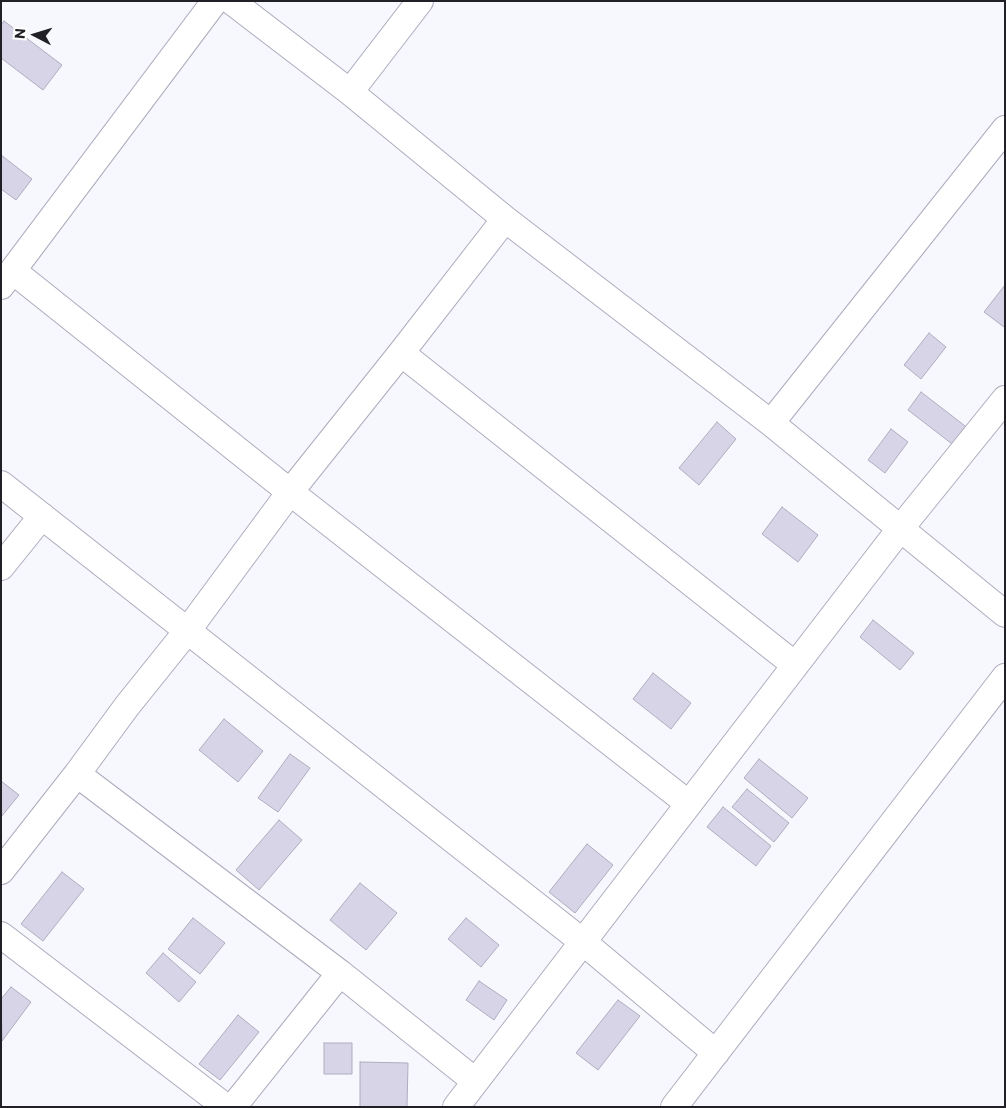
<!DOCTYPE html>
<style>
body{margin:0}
#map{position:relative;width:1006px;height:1108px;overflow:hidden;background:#f7f7fe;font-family:Commissioner,sans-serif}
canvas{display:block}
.frame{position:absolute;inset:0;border:2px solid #212027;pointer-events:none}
.north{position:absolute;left:10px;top:10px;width:50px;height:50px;-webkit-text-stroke:4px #fff;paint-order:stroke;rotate:275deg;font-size:14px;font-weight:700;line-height:20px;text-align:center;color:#212027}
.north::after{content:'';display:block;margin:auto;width:18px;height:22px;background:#212027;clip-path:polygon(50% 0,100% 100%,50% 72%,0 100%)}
</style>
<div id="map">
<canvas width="1006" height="1108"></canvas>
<div class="frame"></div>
<div class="north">N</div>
</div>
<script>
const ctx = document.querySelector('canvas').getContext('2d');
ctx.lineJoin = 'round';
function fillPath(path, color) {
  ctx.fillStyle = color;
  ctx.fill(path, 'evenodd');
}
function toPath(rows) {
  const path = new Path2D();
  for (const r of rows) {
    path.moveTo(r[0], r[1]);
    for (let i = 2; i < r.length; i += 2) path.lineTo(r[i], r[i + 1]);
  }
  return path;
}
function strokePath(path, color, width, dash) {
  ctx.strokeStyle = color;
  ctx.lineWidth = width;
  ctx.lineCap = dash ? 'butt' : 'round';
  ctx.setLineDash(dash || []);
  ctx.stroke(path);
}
const building = toPath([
 [4,21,62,65,43,90,1,58,1,25,4,21],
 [1,155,32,179,16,200,1,189,1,155],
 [1005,285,1005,326,1004,327,984,312,1005,285],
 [929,333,946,347,921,379,904,365,929,333],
 [921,392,969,429,956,447,908,410,921,392],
 [717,422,736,439,699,485,679,468,717,422],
 [891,429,908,442,885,473,868,460,891,429],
 [782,507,818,535,798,562,762,534,782,507],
 [873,620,914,653,900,670,860,637,873,620],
 [653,673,691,703,671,729,633,699,653,673],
 [224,719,263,751,238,782,199,750,224,719],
 [290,754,310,768,278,812,258,798,290,754],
 [759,759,808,798,792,818,744,778,759,759],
 [1,781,19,795,1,817,1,781],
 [747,789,789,823,774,842,732,807,747,789],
 [723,807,771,846,756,866,707,827,723,807],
 [279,820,302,840,259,890,236,870,279,820],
 [587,844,613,865,575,913,549,892,587,844],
 [62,872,84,889,43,941,21,924,62,872],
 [360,883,397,913,366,950,330,920,360,883],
 [193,918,225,943,200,974,168,949,193,918],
 [466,918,499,945,481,967,448,939,466,918],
 [163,953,196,982,179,1002,146,973,163,953],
 [479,981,507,1000,494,1020,466,1000,479,981],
 [11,987,31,1002,2,1041,1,999,11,987],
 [618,1000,640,1016,598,1070,576,1053,618,1000],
 [238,1015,259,1032,220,1080,199,1064,238,1015],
 [324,1043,352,1043,352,1074,324,1074,324,1043],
 [360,1062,408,1063,407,1107,360,1107,360,1062]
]);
fillPath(building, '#d6d4e6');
strokePath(building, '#aeacbe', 1);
const minor = toPath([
 [231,1,350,92,505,219,771,423,1005,614],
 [350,92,420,1],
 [13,271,290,492,689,804],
 [1,286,215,1],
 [401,353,795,665],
 [771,423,1005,129],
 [1,484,583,942,716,1053],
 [1,567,42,516],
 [77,774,340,973,475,1081],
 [1,871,77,774,127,706,188,630,290,492,401,353,505,219],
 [1,935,226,1107],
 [233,1107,340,973],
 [456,1107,900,529,1005,399],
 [674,1107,1005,677]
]);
strokePath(minor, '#adabbd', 28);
strokePath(minor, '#fff', 26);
</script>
